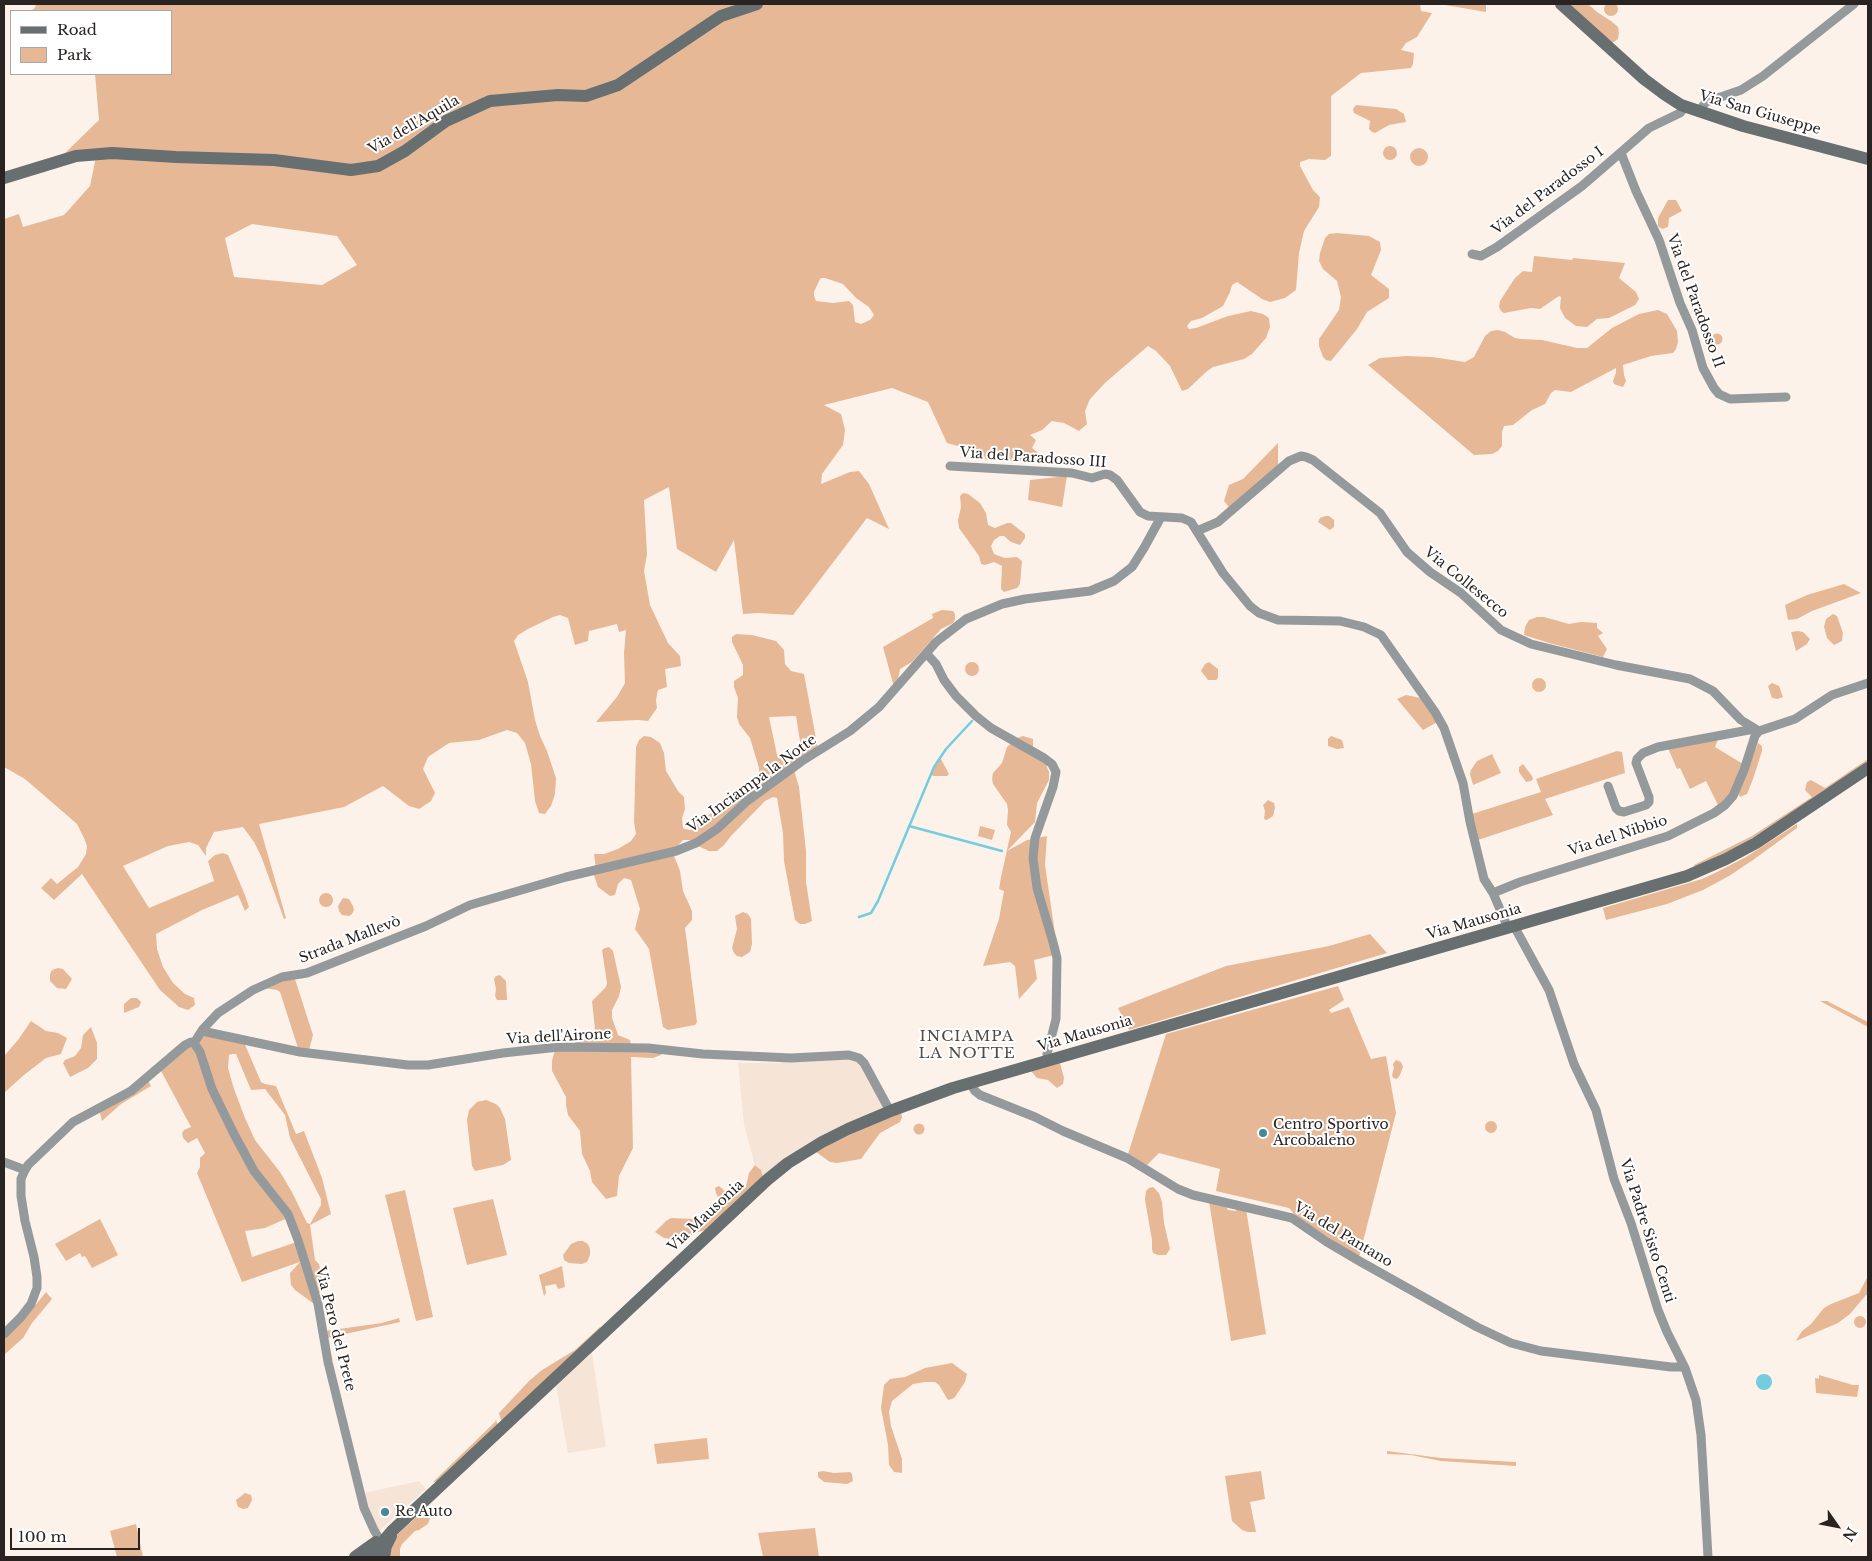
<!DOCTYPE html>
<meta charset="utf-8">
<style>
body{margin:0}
#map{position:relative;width:1872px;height:1561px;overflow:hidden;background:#fdf2ea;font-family:"Libre Baskerville",serif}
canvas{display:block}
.frame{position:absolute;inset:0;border:5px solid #292422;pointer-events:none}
.legend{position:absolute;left:10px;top:10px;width:162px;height:65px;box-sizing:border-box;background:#fff;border:1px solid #a9a7a7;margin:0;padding:6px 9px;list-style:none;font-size:15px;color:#292422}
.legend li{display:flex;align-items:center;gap:10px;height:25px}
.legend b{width:25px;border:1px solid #a9a7a7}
.north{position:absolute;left:1812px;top:1501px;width:50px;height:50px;-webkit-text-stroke:4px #fff;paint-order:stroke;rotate:123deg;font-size:14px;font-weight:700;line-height:20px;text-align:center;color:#292422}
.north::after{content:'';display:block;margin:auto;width:18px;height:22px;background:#292422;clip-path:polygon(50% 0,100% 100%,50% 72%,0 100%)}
.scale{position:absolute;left:10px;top:1528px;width:130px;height:22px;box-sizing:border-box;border:2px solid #292422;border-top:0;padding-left:6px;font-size:15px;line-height:18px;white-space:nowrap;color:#292422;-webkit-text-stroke:4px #fff;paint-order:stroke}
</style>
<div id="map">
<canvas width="1872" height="1561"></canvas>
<div class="frame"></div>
<ul class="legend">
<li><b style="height:6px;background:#676f71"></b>Road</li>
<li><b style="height:14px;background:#e7b896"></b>Park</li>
</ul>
<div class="north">N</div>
<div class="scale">100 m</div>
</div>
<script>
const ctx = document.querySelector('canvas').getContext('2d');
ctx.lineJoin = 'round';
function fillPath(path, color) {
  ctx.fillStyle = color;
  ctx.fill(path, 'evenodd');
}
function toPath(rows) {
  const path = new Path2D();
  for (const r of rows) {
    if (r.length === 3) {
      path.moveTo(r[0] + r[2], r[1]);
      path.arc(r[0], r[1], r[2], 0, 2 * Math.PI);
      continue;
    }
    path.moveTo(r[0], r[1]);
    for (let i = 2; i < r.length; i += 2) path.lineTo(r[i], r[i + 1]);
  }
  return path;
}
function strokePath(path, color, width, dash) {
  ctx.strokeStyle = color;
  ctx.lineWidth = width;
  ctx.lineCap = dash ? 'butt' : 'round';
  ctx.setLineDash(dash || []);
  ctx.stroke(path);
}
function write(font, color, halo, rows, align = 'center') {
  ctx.font = font + ' "Libre Baskerville",serif';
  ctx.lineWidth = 4;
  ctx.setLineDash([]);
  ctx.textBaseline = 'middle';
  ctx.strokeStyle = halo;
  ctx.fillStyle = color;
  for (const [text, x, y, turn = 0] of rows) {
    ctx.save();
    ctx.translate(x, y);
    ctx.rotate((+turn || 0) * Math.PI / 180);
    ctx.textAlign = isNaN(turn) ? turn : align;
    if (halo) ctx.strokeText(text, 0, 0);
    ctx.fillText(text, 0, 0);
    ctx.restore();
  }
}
fillPath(toPath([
 [845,1056,860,1059,887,1106,763,1178,759,1167,755,1165,744,1125,738,1063,781,1063,784,1059],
 [592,1353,606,1447,568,1453,556,1386],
 [419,1481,426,1489,379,1531,367,1505,364,1493]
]), '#f6e4d7');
fillPath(toPath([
 [1611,9,7],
 [36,4,747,4,616,81,586,92,490,97,377,163,351,167,62,156,99,120,95,74,171,74,171,11,30,11,35,8],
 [767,4,1420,4,1421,11,1432,13,1417,37,1406,43,1401,50,1414,53,1413,64,1411,68,1361,73,1331,96,1331,156,1325,160,1309,159,1300,162,1300,166,1313,190,1320,197,1319,207,1304,231,1299,253,1296,290,1285,298,1270,302,1262,299,1237,282,1232,285,1230,292,1223,306,1202,318,1191,321,1187,326,1189,329,1196,328,1228,316,1251,311,1263,314,1269,318,1270,327,1266,338,1252,354,1244,359,1213,367,1206,372,1188,389,1182,391,1170,366,1156,351,1148,346,1106,382,1090,399,1085,411,1087,424,1079,431,1064,423,1052,421,1042,430,1030,435,1036,440,1032,448,1040,454,1040,458,1036,461,990,461,983,458,979,452,947,443,928,402,892,388,824,405,841,414,845,430,843,445,822,474,821,484,850,472,859,471,869,484,889,529,867,518,793,615,758,613,743,614,734,540,716,572,677,549,669,487,644,500,647,554,644,571,650,605,668,643,680,656,681,666,665,669,667,687,658,690,656,700,657,708,648,721,638,720,596,722,617,697,625,683,624,653,626,630,619,632,617,624,589,631,588,641,575,645,568,618,560,615,553,617,528,629,518,635,514,641,528,682,535,720,540,736,547,751,556,778,555,794,551,806,545,814,539,813,535,801,531,764,525,743,517,733,507,730,479,740,449,743,428,757,423,769,435,793,431,801,419,809,409,806,383,786,344,807,259,824,286,918,284,919,261,856,254,842,243,827,214,832,206,848,206,856,198,845,189,842,168,846,123,866,149,908,214,881,208,861,215,855,223,853,228,855,245,895,249,907,245,911,238,895,202,910,156,934,157,949,163,967,173,983,185,994,194,998,195,1005,188,1010,179,1007,160,990,82,874,54,900,41,888,51,878,57,884,78,867,86,854,87,846,84,838,77,824,25,779,4,767,4,219,19,214,23,227,64,215,90,186,96,157,274,163,351,173,491,104,587,99,723,19],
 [252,224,337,236,357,265,322,285,234,277,225,238],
 [821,278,825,278,843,284,856,298,869,307,874,315,870,320,861,324,855,322,853,305,849,301,833,303,816,301,814,296,814,292,819,281],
 [1445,4,1486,4,1486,12,1445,5],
 [1570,4,1588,4,1597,12,1611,21,1618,27,1619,33,1618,39,1612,43],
 [1356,105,1396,109,1404,114,1406,122,1389,125,1375,133,1372,132,1369,129,1370,121,1354,113,1353,109],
 [1390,153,7],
 [1419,157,9],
 [1668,200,1676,200,1682,211,1669,218,1668,227,1662,229,1658,226,1658,218],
 [1337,233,1369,236,1380,242,1381,250,1371,275,1389,289,1389,298,1367,312,1357,329,1331,361,1326,360,1323,357,1319,346,1319,339,1339,310,1341,297,1337,281,1323,269,1319,261,1320,253,1325,238,1329,234],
 [1534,256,1572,260,1573,258,1625,263,1619,278,1636,292,1639,299,1635,305,1609,318,1597,319,1587,327,1576,326,1565,318,1560,308,1561,297,1559,296,1540,309,1531,308,1504,313,1501,311,1499,307,1500,301,1515,278,1523,271,1532,272],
 [1658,310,1667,314,1677,331,1678,342,1676,349,1673,353,1651,356,1623,365,1624,375,1626,381,1623,387,1614,384,1613,381,1616,373,1616,368,1571,392,1555,390,1551,393,1545,404,1532,410,1513,425,1504,426,1502,432,1502,446,1498,451,1492,454,1474,455,1368,365,1380,358,1407,356,1432,357,1465,362,1474,357,1485,336,1491,331,1498,330,1505,332,1515,338,1521,339,1542,340,1577,348,1587,348,1612,328,1639,314],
 [1717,339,5.5],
 [1278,443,1278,470,1231,510,1224,501,1229,485,1243,479],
 [1067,476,1062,507,1028,500,1030,480],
 [963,493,968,494,980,503,986,513,988,525,995,528,1007,523,1011,523,1025,534,1025,538,1020,545,1011,542,1004,536,1000,536,994,540,991,546,994,554,999,556,1005,558,1017,557,1022,561,1020,584,1017,588,1004,592,1001,589,1002,566,994,562,985,565,981,564,979,556,959,528,958,520,961,507,960,496],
 [1325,516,1329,516,1334,520,1334,527,1330,530,1318,522,1320,518],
 [1844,584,1861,593,1812,611,1797,619,1788,620,1785,605,1807,595],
 [942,610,953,611,955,614,955,619,953,623,941,629,912,662,900,669,898,680,894,687,883,647,933,618,932,614],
 [1833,614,1837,616,1843,633,1842,641,1834,645,1827,638,1824,627,1826,619],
 [1537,617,1544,617,1569,624,1581,622,1597,623,1597,628,1603,633,1598,636,1607,649,1603,657,1549,643,1524,635,1525,627,1529,620],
 [1798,631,1803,632,1810,639,1807,644,1796,651,1791,632],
 [736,634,752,635,776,641,784,650,785,664,791,671,804,674,818,749,717,829,693,840,683,840,675,849,596,869,594,854,604,854,618,849,631,841,636,834,634,822,636,747,639,740,644,736,651,737,660,743,664,753,666,771,678,791,684,797,685,809,682,818,683,828,685,829,690,830,730,798,750,786,759,778,759,768,750,738,739,724,737,717,738,698,734,687,734,681,743,675,743,665,732,642,732,637],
 [796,716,802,754,798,753,787,757,777,755,769,717],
 [972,669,7],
 [1209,662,1218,669,1218,678,1216,680,1208,680,1201,671,1205,664],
 [1539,685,7],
 [1772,683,1779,686,1783,697,1777,699,1772,698,1768,686],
 [1406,695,1425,699,1437,708,1443,719,1423,730,1397,699],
 [1023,736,1033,739,1033,753,1044,760,1049,772,1049,780,1037,803,1035,822,1007,851,1027,840,1047,836,1045,865,1058,954,1034,960,1037,979,1019,999,1015,966,1010,962,983,966,999,919,1004,891,999,889,1001,877,1011,832,1007,825,1008,810,1007,804,993,784,992,779,993,773,1002,763,1007,747,1017,738],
 [1331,736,1342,740,1344,748,1337,749,1328,746,1328,739],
 [1719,737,1715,747,1743,764,1732,792,1719,807,1706,781,1690,789,1680,768,1677,769,1668,748],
 [1758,743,1762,746,1762,751,1753,779,1747,794,1740,797,1738,793],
 [1617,751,1622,752,1625,773,1545,799,1553,815,1478,840,1472,814,1541,792,1536,779],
 [1492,754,1501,773,1473,785,1470,774,1471,770,1477,761],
 [941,759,949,774,947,776,933,776,931,774,932,769,937,761],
 [1868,759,1868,761,1776,824,1735,848,1695,867,1694,865,1752,836,1812,797,1805,790,1807,782,1811,780,1825,788],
 [1523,764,1532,776,1533,779,1531,781,1526,782,1519,772,1519,767],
 [794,770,799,787,806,851,806,882,812,921,805,924,800,924,795,920,784,861,783,833,777,798,773,797,765,801,731,836,724,845,717,851,709,851,696,845,743,807],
 [1268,800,1274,803,1275,808,1273,816,1267,820,1264,819,1265,811,1263,805],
 [1797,824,1797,828,1753,860,1729,876,1703,890,1667,904,1606,920,1603,908,1702,879,1717,872,1746,857],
 [980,826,995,830,992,840,978,836],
 [673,853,680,871,683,891,692,911,692,920,685,928,697,1022,695,1025,668,1030,663,1027,649,949,635,929,640,909,631,880,624,878,618,884,615,895,610,896,598,887,593,872],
 [326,900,7],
 [343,898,349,899,353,906,354,910,352,914,349,916,342,915,339,911,338,906],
 [743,912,748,914,751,919,752,944,750,952,742,957,737,956,734,953,732,948,737,929,735,916],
 [1370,934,1387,953,1129,1030,1118,1008,1226,966,1329,946],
 [609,947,613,951,621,987,619,996,612,1010,612,1018,618,1035,630,1040,631,1045,572,1045,581,1037,591,1037,596,1039,592,1001,606,987,607,983,602,950,605,948],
 [58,968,63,969,72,979,66,989,57,988,50,981,50,974,52,970],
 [500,975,506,981,507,1000,497,1000,495,996,496,989,494,979,496,976],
 [294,976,313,1035,309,1050,298,1048,280,992,277,990,264,988],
 [1338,986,1344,1000,1329,1010,1331,1013,1349,1007,1371,1059,1386,1056,1396,1113,1359,1257,1297,1217,1289,1208,1216,1191,1220,1169,1159,1153,1147,1165,1128,1154,1166,1034],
 [131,998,137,998,141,1002,139,1007,124,1013,124,1004],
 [1820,1001,1827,1001,1868,1022,1868,1027],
 [31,1021,46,1031,58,1033,67,1038,61,1054,46,1058,24,1075,4,1093,4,1056,18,1040],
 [91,1027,97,1043,97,1059,88,1068,70,1077,63,1063,65,1060,75,1056,81,1048,83,1035],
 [202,1033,243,1040,261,1082,265,1084,276,1086,296,1134,304,1131,322,1178,331,1214,310,1225,315,1260,319,1264,322,1279,322,1287,314,1304,295,1290,291,1285,290,1273,300,1262,242,1282,197,1173,200,1167,200,1158,205,1153,197,1138,188,1143,183,1138,182,1133,184,1130,191,1127,160,1069],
 [232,1054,236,1054,251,1090,265,1089,285,1115,290,1138,321,1199,321,1205,310,1224,307,1223,292,1192,280,1172,255,1140,245,1118,234,1089,228,1068,229,1055],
 [290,1217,297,1242,252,1257,245,1231,265,1228],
 [555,1050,664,1051,661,1055,653,1058,631,1057,633,1148,619,1176,617,1196,606,1199,592,1182,590,1171,582,1154,580,1131,568,1115,566,1105,566,1097,552,1071,552,1061],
 [1396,1060,1401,1062,1403,1067,1400,1075,1397,1079,1393,1078,1392,1075,1394,1068,1393,1064],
 [1060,1063,1064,1078,1063,1084,1057,1088,1048,1080,1037,1078,1031,1071],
 [147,1079,151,1086,121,1104,102,1121,100,1113,104,1108],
 [486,1100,496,1104,500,1108,505,1119,511,1160,503,1165,475,1171,472,1166,467,1120,469,1110,477,1102],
 [901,1112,902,1117,900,1122,880,1133,861,1159,837,1163,830,1162,816,1152,832,1143],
 [1491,1127,6],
 [919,1129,5.5],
 [755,1165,761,1170,763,1178,706,1230,694,1233,683,1240,677,1240,664,1238,655,1232,666,1221,671,1218,693,1219,713,1213,719,1205,720,1201,716,1193,715,1188,719,1186,727,1193,733,1196,740,1193,746,1186,749,1173],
 [1153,1187,1159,1193,1162,1202,1164,1223,1170,1249,1166,1255,1158,1255,1153,1253,1152,1249,1152,1240,1145,1200,1146,1191,1149,1188],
 [405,1190,433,1317,416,1321,385,1195],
 [493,1199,507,1255,467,1265,453,1208],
 [1209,1201,1225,1205,1228,1210,1236,1211,1237,1207,1246,1209,1266,1334,1231,1341],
 [100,1219,118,1255,92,1268,85,1256,82,1257,80,1253,66,1261,55,1244],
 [578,1241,583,1241,588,1244,590,1249,590,1255,587,1262,582,1264,569,1263,564,1260,563,1255,571,1244],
 [562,1266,565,1287,558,1289,556,1284,545,1286,546,1293,544,1296,539,1275],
 [1868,1276,1868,1295,1866,1295,1850,1314,1838,1323,1796,1341,1802,1331,1811,1324,1824,1308,1831,1304,1859,1293],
 [46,1292,52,1299,32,1323,23,1338,4,1355,4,1338,33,1308],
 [1860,1322,6],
 [399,1318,400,1322,327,1338,325,1331,382,1323],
 [600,1327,601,1330,503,1421,501,1420,499,1413,529,1381,542,1370,575,1350],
 [952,1363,967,1374,965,1382,955,1397,952,1399,948,1400,939,1385,935,1382,925,1382,913,1384,892,1401,889,1412,891,1426,902,1459,902,1473,894,1472,889,1465,888,1445,881,1408,884,1385,890,1379,905,1377,925,1368],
 [1819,1375,1853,1385,1859,1385,1857,1397,1816,1393,1815,1378,1819,1379],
 [496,1420,498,1425,440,1481,433,1482,495,1422],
 [707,1438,709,1459,657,1464,654,1444],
 [1387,1451,1441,1458,1516,1462,1516,1466,1441,1461,1411,1455,1387,1454],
 [823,1471,834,1473,850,1472,852,1474,853,1481,847,1484,824,1482,818,1477,818,1472],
 [1261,1471,1265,1499,1250,1502,1256,1532,1248,1532,1242,1530,1232,1521,1225,1476],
 [245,1493,251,1495,252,1500,248,1508,243,1509,238,1507,236,1500],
 [427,1507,431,1515,428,1524,419,1530,415,1531,402,1544,400,1549,400,1557,389,1557,395,1537],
 [136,1524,143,1557,117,1557,110,1531],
 [815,1528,819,1557,763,1557,758,1533]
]), '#e7b896');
fillPath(toPath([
 [1764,1382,8]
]), '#74cddf');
strokePath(toPath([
 [909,826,1002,851],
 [859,917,871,913,878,901,934,767,946,749,972,721]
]), '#74cddf', 2.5);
strokePath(toPath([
 [1698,112,1706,102,1741,90,1763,76,1854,4],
 [1621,153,1636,191,1659,240,1680,303,1692,330,1703,368,1714,388,1719,394,1730,399,1786,397],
 [1472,254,1481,256,1497,247,1582,186,1649,128,1680,113,1685,107],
 [950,466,1072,473,1092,478,1105,474,1110,475,1117,480,1140,512,1148,516,1182,518,1191,522,1223,573,1250,606,1259,613,1278,620,1340,621,1364,627,1381,635,1435,712,1444,728,1463,783,1470,822,1484,879,1493,893,1508,928],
 [1197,531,1218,522,1289,461,1301,456,1306,457,1313,460,1380,513,1407,552,1430,572,1461,593,1501,630,1531,644,1616,665,1690,679,1713,691,1741,720,1759,731],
 [926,653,936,664,944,680,956,696,976,716,991,728,1044,758,1052,764,1056,772,1053,787,1035,838,1033,858,1037,888,1053,942,1057,958,1056,1019,1047,1054,1048,1060],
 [1608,786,1616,808,1619,811,1624,812,1646,805,1649,802,1649,797,1636,763,1637,759,1643,753,1658,747,1754,729],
 [1493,893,1520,882,1668,836,1714,813,1725,805,1733,796,1744,770,1755,736,1759,731,1795,719,1832,695,1868,683],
 [1514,926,1549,990,1574,1064,1596,1110,1614,1179,1631,1223,1658,1310,1667,1332,1685,1368,1696,1400,1701,1435,1708,1557],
 [202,1031,300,1052,408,1065,428,1065,503,1053,559,1047,648,1048,703,1054,791,1058,849,1055,859,1058,864,1063,890,1111],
 [194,1043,203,1029,218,1013,253,990,282,977,307,973,426,926,470,905,566,877,676,851,696,843,717,829,747,801,802,761,850,731,879,707,936,642,966,619,1002,604,1025,599,1090,591,1114,581,1132,567,1144,548,1161,517],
 [970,1083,975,1091,980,1095,1035,1117,1063,1131,1127,1158,1178,1189,1193,1195,1292,1218,1327,1242,1361,1262,1477,1327,1511,1343,1541,1351,1671,1367,1684,1367],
 [4,1162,25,1170],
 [4,1334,21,1317,31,1304,37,1288,37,1277,34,1257,25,1221,21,1196,21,1179,24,1172,28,1165,73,1122,131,1091,185,1045,191,1042,194,1043,200,1052,212,1089,234,1134,254,1171,288,1214,298,1240,318,1304,328,1362,364,1508,374,1530,383,1545]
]), '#949a9b', 9);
strokePath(toPath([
 [1561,4,1644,79,1664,94,1681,105,1743,126,1868,159],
 [4,178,76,156,112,153,176,157,274,160,351,170,378,166,405,151,446,121,490,101,558,95,586,96,618,85,721,16,757,4],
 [355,1557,376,1542],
 [370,1557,392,1531,767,1180,788,1163,822,1142,848,1129,893,1110,953,1088,1687,876,1726,859,1756,843,1868,768],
 [384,1557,386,1546,391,1536]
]), '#676f71', 12);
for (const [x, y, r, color] of [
 [1263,1133,5,"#458997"],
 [385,1512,5,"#458997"]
]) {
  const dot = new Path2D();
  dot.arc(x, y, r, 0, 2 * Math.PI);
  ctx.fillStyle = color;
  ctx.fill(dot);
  strokePath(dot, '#fff', 2);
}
write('14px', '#292422', '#fff', [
 ["Via San Giuseppe",1760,113,16],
 ["Via dell'Aquila",414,125,-30],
 ["Via del Paradosso I",1548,191,-37],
 ["Via del Paradosso II",1695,301,70],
 ["Via del Paradosso III",1033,458,4],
 ["Via Collesecco",1466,583,39],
 ["Via Inciampa la Notte",752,784,-36],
 ["Via del Nibbio",1618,836,-18],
 ["Via Mausonia",1474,922,-16],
 ["Strada Mallevò",350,940,-21],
 ["Via Mausonia",1085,1034,-16],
 ["Via dell'Airone",559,1037,-3],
 ["Via Mausonia",706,1216,-43],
 ["Via Padre Sisto Centi",1647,1231,72],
 ["Via del Pantano",1343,1235,31],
 ["Via Pero del Prete",335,1329,76]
]);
write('14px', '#292422', '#fff', [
 ["Centro Sportivo",1273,1125],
 ["Arcobaleno",1273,1141],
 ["Re Auto",395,1512]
], 'left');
ctx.letterSpacing = '1px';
write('15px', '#544b44', '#fff', [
 ["INCIAMPA",967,1037],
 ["LA NOTTE",967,1054]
]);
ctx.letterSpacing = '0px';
</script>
